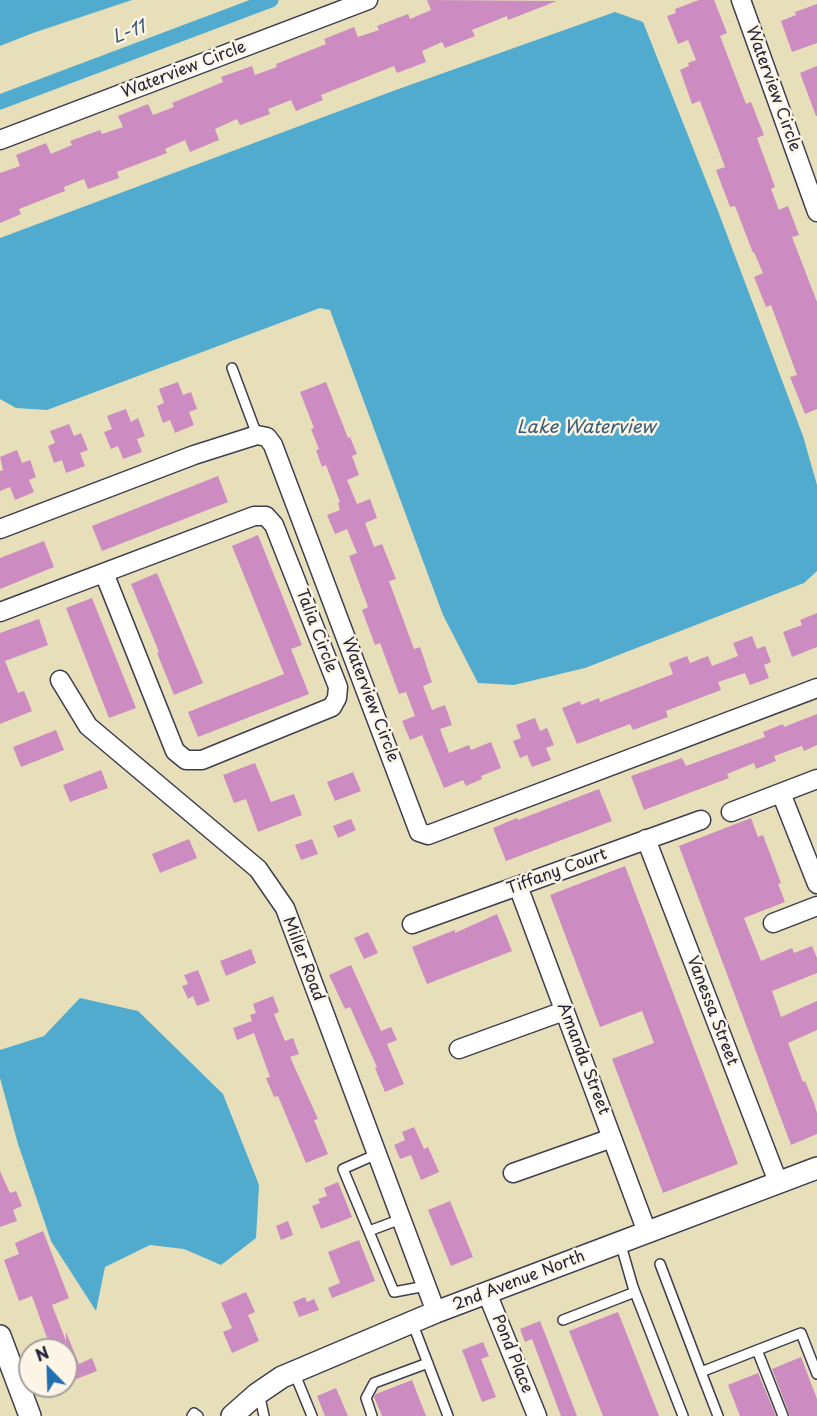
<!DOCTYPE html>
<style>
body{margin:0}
#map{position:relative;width:817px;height:1416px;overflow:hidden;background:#e6dfba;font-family:"Playpen Sans",sans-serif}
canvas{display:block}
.north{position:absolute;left:18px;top:1338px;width:60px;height:60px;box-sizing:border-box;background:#fcf5e5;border:2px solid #a5a1a1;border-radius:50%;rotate:337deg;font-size:16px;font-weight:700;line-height:24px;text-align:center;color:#22223b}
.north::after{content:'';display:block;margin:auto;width:21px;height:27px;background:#1f6fb2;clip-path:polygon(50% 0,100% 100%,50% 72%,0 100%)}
</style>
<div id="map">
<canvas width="817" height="1416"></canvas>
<div class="north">N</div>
</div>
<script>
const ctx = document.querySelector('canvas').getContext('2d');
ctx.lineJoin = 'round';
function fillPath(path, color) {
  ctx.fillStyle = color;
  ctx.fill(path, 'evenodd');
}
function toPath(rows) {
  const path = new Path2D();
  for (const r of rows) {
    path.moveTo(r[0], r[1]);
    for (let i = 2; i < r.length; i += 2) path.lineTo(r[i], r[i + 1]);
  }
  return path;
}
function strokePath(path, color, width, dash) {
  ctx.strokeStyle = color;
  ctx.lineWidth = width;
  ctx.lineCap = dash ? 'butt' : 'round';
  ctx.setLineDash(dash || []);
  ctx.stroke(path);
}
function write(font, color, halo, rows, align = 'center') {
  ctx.font = font + ' "Playpen Sans",sans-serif';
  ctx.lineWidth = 5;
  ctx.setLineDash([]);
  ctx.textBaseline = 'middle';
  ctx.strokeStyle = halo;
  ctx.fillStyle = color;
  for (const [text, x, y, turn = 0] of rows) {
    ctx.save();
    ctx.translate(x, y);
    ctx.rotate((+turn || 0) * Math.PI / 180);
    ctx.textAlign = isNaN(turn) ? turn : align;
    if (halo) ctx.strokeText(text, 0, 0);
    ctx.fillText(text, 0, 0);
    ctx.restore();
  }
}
fillPath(toPath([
 [0,0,132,0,33,33,0,46],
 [615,12,643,22,718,211,803,436,817,485,817,571,804,583,585,668,514,685,478,683,443,615,330,310,320,308,47,410,16,408,0,399,0,238,393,91],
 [80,998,138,1011,223,1094,259,1185,256,1238,221,1265,184,1249,150,1245,105,1267,96,1311,51,1241,18,1144,0,1078,0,1050,44,1036]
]), '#51abce');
strokePath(toPath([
 [0,102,271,0]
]), '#51abce', 15);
fillPath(toPath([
 [427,0,557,1,508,20,507,16,472,30,475,36,445,48,442,42,422,51,426,62,397,73,394,66,321,95,323,100,296,111,291,100,268,109,270,114,240,125,237,119,215,129,219,140,190,152,185,140,165,149,167,153,117,172,119,178,88,189,84,179,64,187,65,191,19,209,21,214,0,223,0,173,20,166,16,155,46,143,51,154,72,145,70,141,100,130,102,134,123,127,118,116,148,104,153,115,174,107,172,103,223,82,221,77,252,66,255,75,277,67,276,64,326,44,324,39,354,27,358,37,379,30,377,26,408,14,410,19,431,10],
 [699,0,714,0,727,33,720,36,746,104,751,102,764,135,757,138,775,187,771,189,779,210,788,206,799,235,792,237,817,302,817,409,805,414,790,377,797,375,771,305,766,307,754,277,763,273,754,252,753,253,735,206,730,207,716,170,725,167,700,101,692,104,680,70,689,66,688,63,696,60,688,40,678,44,667,16,676,13,675,9],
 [817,4,817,43,792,52,781,21,796,15,795,12],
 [817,66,817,116,816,116,800,73],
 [178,382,183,395,191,392,197,409,189,412,194,425,175,433,170,420,163,423,157,406,164,403,159,389],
 [326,382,348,438,350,437,357,454,352,456,359,475,347,480,357,504,370,499,377,518,365,523,374,547,382,544,396,579,389,581,414,649,420,647,432,682,423,686,432,710,445,705,452,725,440,729,449,753,469,745,471,750,491,742,501,768,481,776,482,779,466,786,463,780,444,788,422,735,410,740,402,721,415,716,406,692,399,694,380,643,375,645,362,610,368,607,349,556,357,553,347,529,335,534,327,515,340,510,338,503,340,502,326,465,322,467,316,450,319,449,311,429,314,428,300,392],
 [126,409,131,422,138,418,145,436,137,439,142,452,123,459,118,446,111,449,104,432,112,429,107,416],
 [69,424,74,436,81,433,88,450,80,453,85,466,66,473,62,460,54,463,48,446,55,443,50,431],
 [17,450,22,463,30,460,36,477,29,480,34,492,15,500,10,487,0,491,0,471,3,470,0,457],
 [218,476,228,502,102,551,92,526],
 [258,535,302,645,291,649,309,694,198,737,188,712,284,674,232,546],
 [44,541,54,567,0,589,0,558],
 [157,573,203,683,174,695,157,653,159,652,131,584],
 [92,598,136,708,109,718,66,608],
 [817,613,817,647,792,657,783,632,802,625,800,620],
 [39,619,48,645,5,661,18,693,24,691,32,711,0,724,0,633],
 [752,636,757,649,765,646,771,662,764,665,769,678,750,685,745,673,718,682,721,690,666,711,668,717,633,730,630,724,577,744,562,708,580,701,581,705,599,698,600,702,673,674,669,663,687,656,690,663,708,656,712,666,738,656,733,643],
 [817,714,817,745,804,751,802,746,774,756,776,761,756,769,754,763,727,774,729,778,644,810,631,776,682,758,686,766,765,737,763,732,783,724,784,727],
 [535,718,540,731,547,728,554,745,546,748,551,760,532,767,527,755,520,758,513,741,521,738,516,725],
 [56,730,64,750,21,767,13,747],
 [255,763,271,802,294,794,302,815,258,832,246,799,234,803,223,775],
 [101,770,108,788,70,802,63,785],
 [353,772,361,791,335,801,327,782],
 [599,789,612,821,506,861,493,828,517,818,518,820],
 [751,818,758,837,763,835,781,883,778,884,785,902,744,918,761,961,792,948,794,953,812,946,817,958,817,973,772,991,781,1017,817,1001,817,1030,788,1043,803,1082,805,1081,814,1103,817,1113,817,1134,791,1145,679,846],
 [351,819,356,830,338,838,333,826],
 [189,839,197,858,160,873,152,854],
 [312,839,318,854,301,860,295,845],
 [625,866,738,1164,663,1193,612,1059,654,1043,642,1011,600,1027,550,895],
 [497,914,512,951,427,984,412,947,455,930,455,933],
 [368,932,378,953,364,959,354,938],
 [251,949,256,963,226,976,220,961],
 [351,965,381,1031,391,1027,397,1040,387,1044,404,1084,385,1092,375,1068,377,1067,350,1007,345,1009,329,975],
 [198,970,210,1001,197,1006,193,996,188,999,182,986,188,984,184,975],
 [273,996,279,1012,274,1014,285,1041,293,1038,299,1054,290,1057,318,1119,314,1120,328,1154,306,1163,278,1096,274,1097,266,1078,270,1077,254,1033,237,1040,233,1028,252,1021,250,1015,256,1013,253,1004],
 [414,1127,424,1149,428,1147,439,1172,421,1180,411,1155,400,1159,394,1145,405,1140,402,1132],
 [0,1171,10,1193,16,1191,22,1206,13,1210,17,1221,0,1227],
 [338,1182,352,1217,321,1229,312,1206,320,1203,318,1199,327,1196,324,1188],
 [450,1201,473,1257,451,1266,428,1210],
 [288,1221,293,1235,281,1240,276,1226],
 [43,1231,69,1298,52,1305,66,1341,66,1332,79,1364,92,1358,97,1371,66,1383,66,1343,51,1349,32,1296,19,1301,4,1260,19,1254,15,1243],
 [359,1240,375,1281,332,1298,328,1288,340,1283,328,1252],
 [246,1292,255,1312,248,1315,259,1341,232,1353,223,1332,232,1328,221,1303],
 [305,1297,307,1302,314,1299,319,1310,299,1317,293,1302],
 [618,1312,659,1416,603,1416,569,1331],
 [540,1321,560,1372,577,1416,561,1416,532,1339,525,1342,520,1329],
 [483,1342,489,1356,481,1359,496,1397,482,1402,462,1350],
 [801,1357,817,1399,817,1416,790,1416,772,1369],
 [758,1373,776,1416,740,1416,728,1385],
 [412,1380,426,1416,382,1416,374,1397,376,1394],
 [336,1388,348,1416,325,1416,317,1396]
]), '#cd8cc1');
const service = toPath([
 [232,368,257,435],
 [377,1154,343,1169,394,1292,426,1286],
 [369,1231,401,1219],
 [620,1242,633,1287,683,1416],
 [660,1264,701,1372],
 [563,1320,635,1292],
 [412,1322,448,1416],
 [757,1350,783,1416],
 [294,1372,312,1416],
 [259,1393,264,1416],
 [192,1416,194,1413,198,1416],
 [372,1416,366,1398,374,1383,428,1363],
 [718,1416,701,1372,801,1333,817,1374]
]);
const minor = toPath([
 [741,0,817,212],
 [0,140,368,0],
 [0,529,194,455,257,435,267,437,273,445,419,832,428,835,817,688],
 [0,612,254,516,266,516,274,525,338,687,337,698,332,707,202,760,186,760,175,751,104,573],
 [60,680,88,726,258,869,285,908,436,1312],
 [781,793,817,884],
 [731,812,817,779],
 [646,839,778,1182],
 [518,886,647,1232],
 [773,923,817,906],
 [412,924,701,820],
 [459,1049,564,1011],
 [513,1173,612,1138],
 [487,1293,537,1416]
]);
const tertiary = toPath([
 [0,1336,30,1416],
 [232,1416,257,1394,282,1377,294,1372,436,1312,817,1168]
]);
strokePath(service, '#3f3e4e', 12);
strokePath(minor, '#3f3e4e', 21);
strokePath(tertiary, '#3f3e4e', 24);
strokePath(service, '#fff', 9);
strokePath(minor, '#fff', 18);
strokePath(tertiary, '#fff', 21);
write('16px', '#22223b', '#fcf5e5', [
 ["Waterview Circle",184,70,-21],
 ["Waterview Circle",773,89,70],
 ["Talia Circle",316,631,69],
 ["Waterview Circle",370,700,69],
 ["Tiffany Court",557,872,-20],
 ["Miller Road",303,959,69],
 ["Vanessa Street",712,1011,69],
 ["Amanda Street",583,1059,69],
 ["2nd Avenue North",519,1281,-21],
 ["Pond Place",512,1354,68]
]);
write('italic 18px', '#355976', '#fcf5e5', [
 ["L-11",129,33,-21],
 ["Lake Waterview",586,428]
]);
</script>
